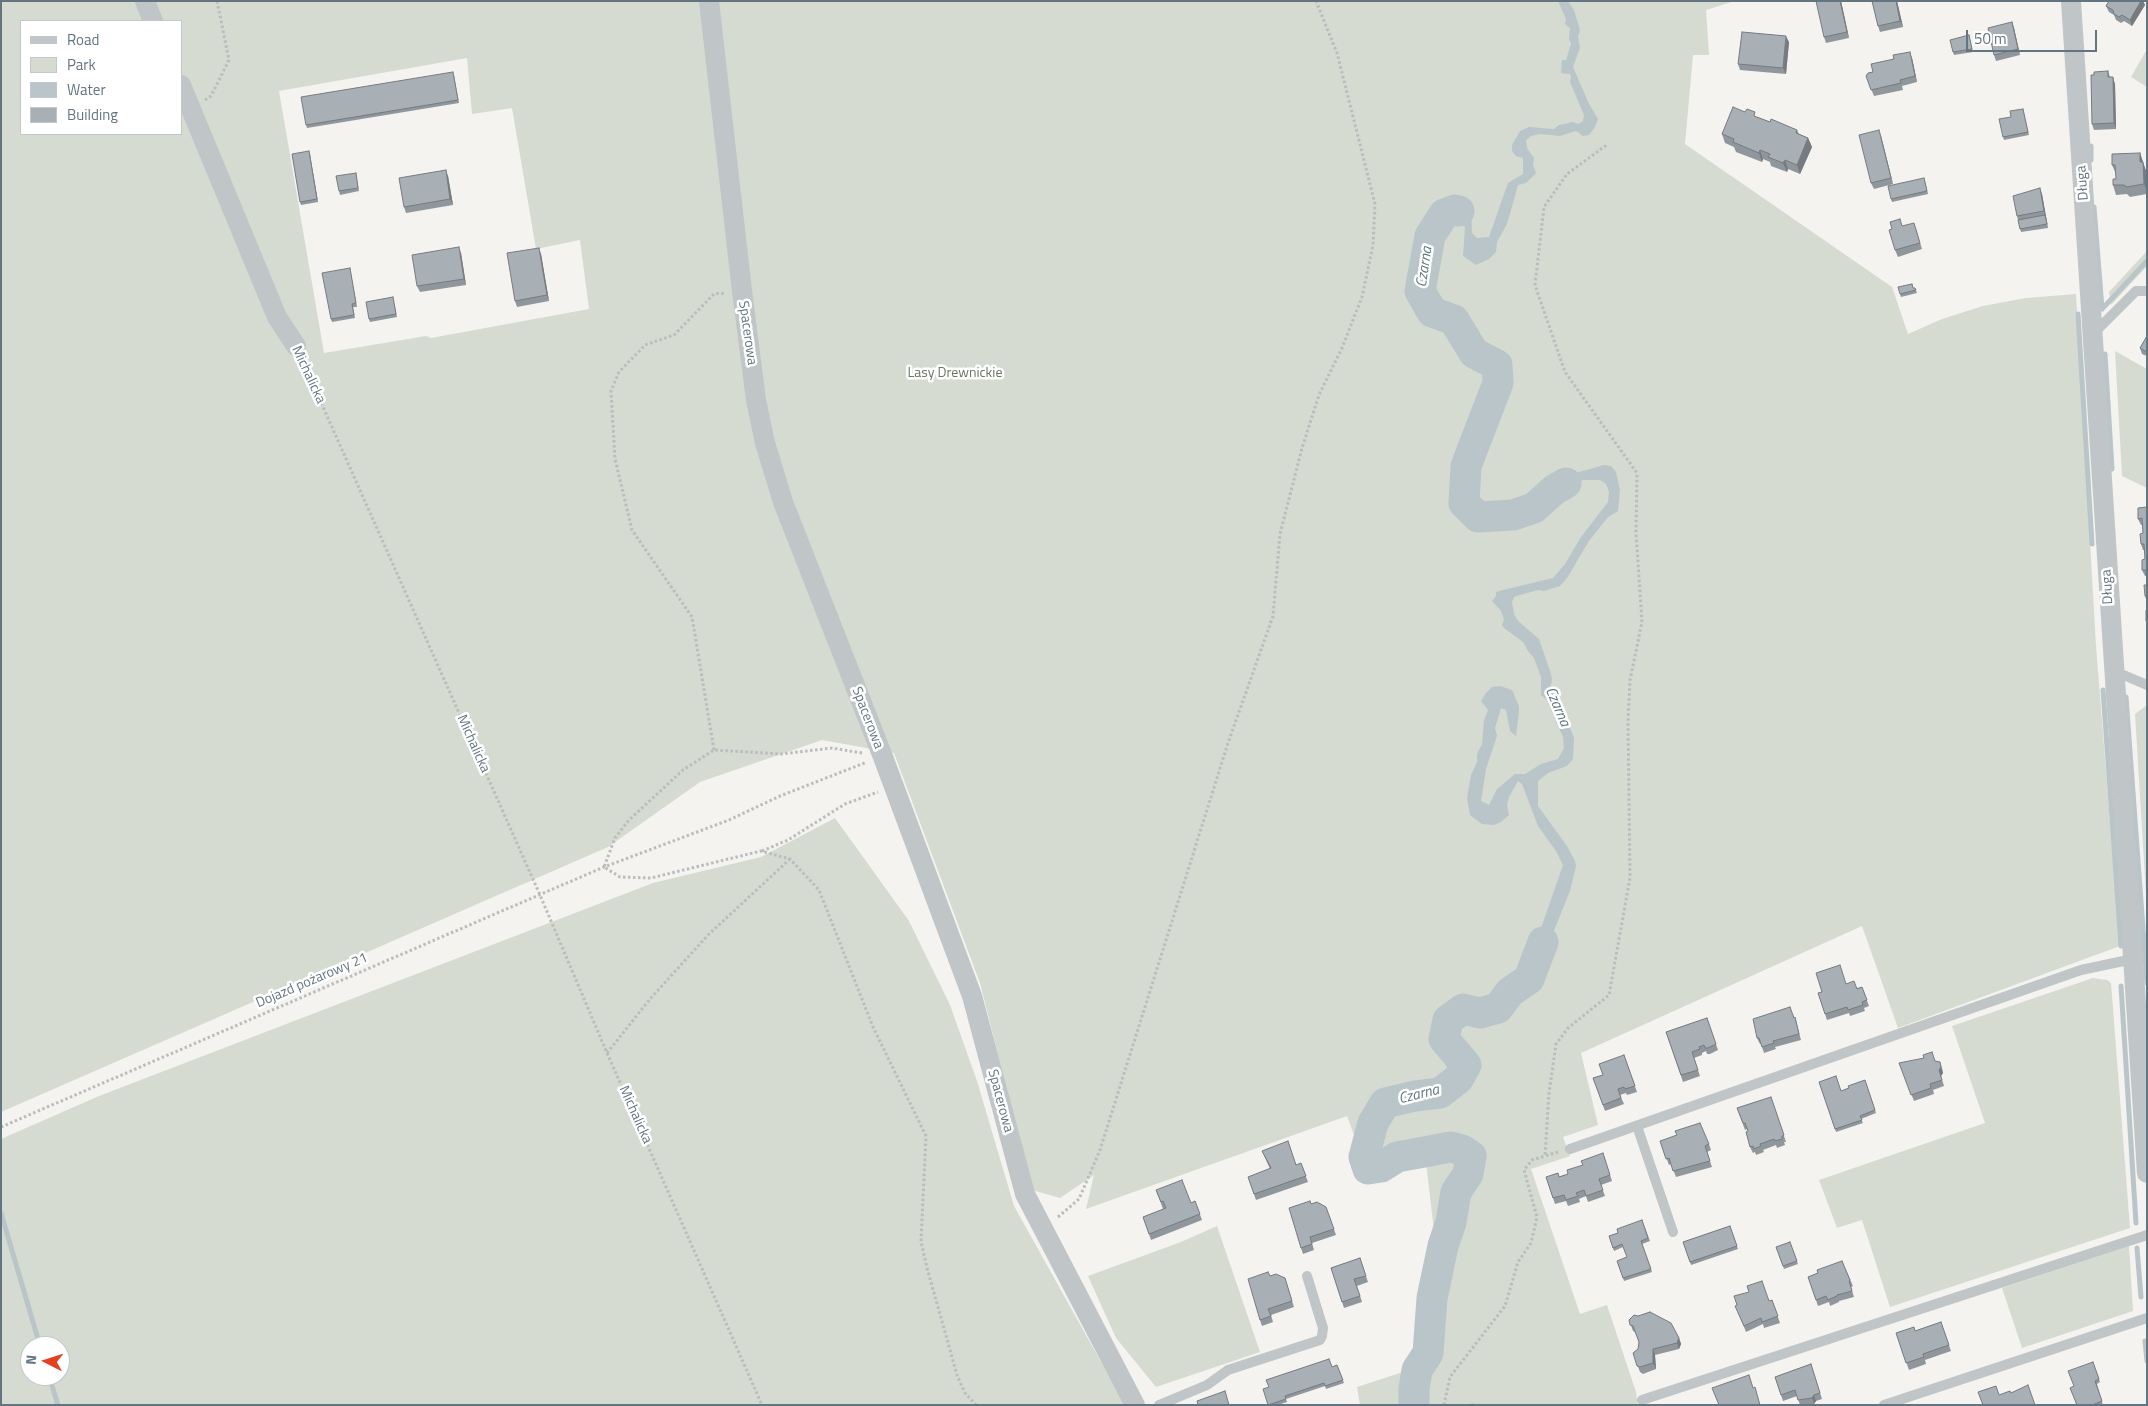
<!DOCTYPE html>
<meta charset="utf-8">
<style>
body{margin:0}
#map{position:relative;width:2148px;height:1406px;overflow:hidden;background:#f4f3ef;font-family:"Titillium Web",sans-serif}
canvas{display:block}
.frame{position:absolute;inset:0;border:2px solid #627581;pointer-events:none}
.legend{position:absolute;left:20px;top:20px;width:162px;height:115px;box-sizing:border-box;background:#fff;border:1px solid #c0c8cd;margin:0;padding:6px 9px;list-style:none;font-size:15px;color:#627581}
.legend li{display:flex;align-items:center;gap:10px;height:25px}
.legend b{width:25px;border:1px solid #c0c8cd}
.north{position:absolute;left:20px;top:1336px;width:50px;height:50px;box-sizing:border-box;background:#fff;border:1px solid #c0c8cd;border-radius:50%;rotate:275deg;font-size:14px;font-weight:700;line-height:20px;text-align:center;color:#627581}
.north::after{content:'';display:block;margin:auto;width:18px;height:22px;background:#e34220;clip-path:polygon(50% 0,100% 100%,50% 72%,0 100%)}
.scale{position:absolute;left:1966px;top:30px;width:131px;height:22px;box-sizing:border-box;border:2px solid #627581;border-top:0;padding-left:6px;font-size:15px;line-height:18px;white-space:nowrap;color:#627581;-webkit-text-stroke:4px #fff;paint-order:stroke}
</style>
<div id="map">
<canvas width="2148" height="1406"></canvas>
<div class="frame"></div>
<ul class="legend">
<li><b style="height:6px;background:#c0c5c7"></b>Road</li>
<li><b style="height:14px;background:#d5dbd0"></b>Park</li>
<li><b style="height:14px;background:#b9c5c8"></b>Water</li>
<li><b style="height:14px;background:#a8b0b5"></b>Building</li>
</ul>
<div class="north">N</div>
<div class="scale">50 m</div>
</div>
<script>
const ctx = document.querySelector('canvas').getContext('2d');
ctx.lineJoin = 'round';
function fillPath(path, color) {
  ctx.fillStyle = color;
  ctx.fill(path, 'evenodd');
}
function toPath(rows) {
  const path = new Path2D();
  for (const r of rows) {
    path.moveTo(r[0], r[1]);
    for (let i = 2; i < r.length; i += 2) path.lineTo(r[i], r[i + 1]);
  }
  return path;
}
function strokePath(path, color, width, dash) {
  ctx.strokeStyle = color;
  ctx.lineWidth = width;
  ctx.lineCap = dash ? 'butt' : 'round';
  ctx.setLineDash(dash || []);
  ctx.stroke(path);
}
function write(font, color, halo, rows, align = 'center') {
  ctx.font = font + ' "Titillium Web",sans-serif';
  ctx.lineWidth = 5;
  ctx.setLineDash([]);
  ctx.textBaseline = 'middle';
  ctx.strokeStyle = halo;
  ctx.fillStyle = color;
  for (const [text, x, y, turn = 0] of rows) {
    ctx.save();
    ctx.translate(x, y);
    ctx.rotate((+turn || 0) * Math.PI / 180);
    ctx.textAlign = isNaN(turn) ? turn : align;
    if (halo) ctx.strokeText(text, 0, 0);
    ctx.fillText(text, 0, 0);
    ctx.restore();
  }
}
fillPath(toPath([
 [1,1,1735,1,1706,10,1709,55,1693,55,1685,144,1892,287,1908,334,1942,319,1983,306,2026,298,2076,294,2096,646,2120,946,1898,1028,1862,926,1581,1053,1598,1125,1563,1137,1570,1156,1531,1169,1580,1314,1607,1305,1636,1392,1638,1405,1360,1405,1357,1387,1415,1368,1434,1231,1426,1162,1388,1171,1371,1182,1347,1116,1086,1209,1094,1175,1060,1198,1032,1190,980,983,894,753,822,740,700,782,608,847,1,1112],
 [21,21,181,21,181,134,21,134],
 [467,58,472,114,512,108,536,249,580,240,589,309,431,338,426,336,324,353,279,91],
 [2147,49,2147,87,2131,77],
 [2147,251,2147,266,2111,305,2109,292],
 [2115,351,2147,369,2147,488,2122,476],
 [2147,705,2147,911,2135,714],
 [835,818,909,921,950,1005,977,1081,1014,1206,1125,1405,1,1405,1,1139,99,1096,653,883,761,857],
 [30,1346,60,1346,60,1376,30,1376],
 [2093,978,2107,980,2111,983,2130,1228,1890,1307,1862,1220,1837,1228,1819,1180,1985,1123,1952,1026],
 [1217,1226,1260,1352,1156,1387,1116,1338,1088,1276,1181,1242],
 [2129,1246,2133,1311,2022,1348,2002,1288]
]), '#d5dbd0');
fillPath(toPath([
 [1558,1,1568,1,1574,10,1580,30,1578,37,1580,48,1573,67,1589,104,1598,119,1595,127,1589,135,1583,136,1576,131,1560,136,1540,134,1531,136,1526,140,1527,148,1534,158,1533,165,1536,173,1526,183,1518,185,1507,224,1497,242,1496,252,1489,259,1476,265,1463,256,1465,227,1456,220,1453,220,1447,229,1439,232,1437,241,1423,230,1447,204,1453,199,1460,199,1467,201,1471,206,1472,233,1477,238,1489,237,1508,183,1523,174,1523,158,1516,156,1512,151,1512,145,1520,131,1529,127,1554,129,1559,125,1573,122,1578,124,1583,121,1584,115,1570,82,1571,77,1570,74,1561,73,1562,60,1566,60,1571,44,1569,39,1570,28,1565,24,1566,19],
 [1604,465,1611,466,1616,472,1620,490,1618,511,1608,517,1589,541,1567,578,1560,586,1544,591,1538,590,1520,595,1514,597,1512,602,1514,614,1518,621,1539,639,1551,674,1552,680,1550,688,1561,706,1574,738,1573,759,1567,766,1548,773,1538,781,1538,806,1567,846,1575,861,1576,866,1570,891,1553,933,1548,954,1539,972,1530,983,1523,977,1533,960,1540,931,1563,865,1556,851,1538,826,1522,784,1518,781,1509,797,1507,805,1509,815,1501,822,1494,825,1482,824,1470,815,1467,798,1471,775,1477,762,1477,754,1482,744,1484,720,1488,710,1481,701,1486,693,1492,687,1500,686,1512,690,1519,706,1519,711,1516,736,1510,731,1506,710,1501,708,1495,728,1497,736,1486,769,1481,801,1489,805,1497,789,1515,774,1525,774,1541,764,1558,759,1564,748,1563,737,1555,719,1547,700,1541,695,1541,677,1534,658,1528,651,1523,642,1504,628,1502,625,1504,619,1501,611,1492,601,1496,596,1496,592,1503,590,1553,578,1565,564,1581,537,1608,502,1609,492,1606,484,1600,480,1583,480,1553,496,1550,507,1532,513,1532,504,1550,488,1572,474]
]), '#b9c5c8');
strokePath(toPath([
 [2091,146,2091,160],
 [2094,207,2102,309],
 [2102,309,2147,261],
 [2078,314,2092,544],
 [2105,354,2112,469],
 [2103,690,2121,946],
 [2126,697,2147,983],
 [2121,986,2136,1223],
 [1,1213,40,1346],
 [2137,1248,2141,1297],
 [2145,1341,2147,1361],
 [49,1376,58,1405]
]), '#b9c5c8', 5);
strokePath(toPath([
 [1459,211,1455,210,1444,214,1430,236,1420,291,1432,312,1454,320,1474,353,1497,365,1498,383,1466,466,1464,503,1478,517,1513,515,1534,508,1554,490,1566,483],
 [1414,1405,1414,1389,1417,1370,1428,1353,1432,1298,1443,1246,1451,1222,1456,1192,1468,1174,1471,1156,1462,1150,1451,1147,1397,1157,1381,1167,1368,1169,1364,1157,1373,1123,1385,1103,1415,1096,1440,1093,1458,1079,1466,1065,1444,1039,1448,1020,1463,1009,1480,1013,1498,1008,1510,992,1529,979,1543,942]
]), '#b9c5c8', 31);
strokePath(toPath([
 [205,100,211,96,229,60,217,1],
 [303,362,540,895,607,1053,762,1405],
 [714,750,692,617,632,530,615,459,611,391,619,372,645,345,674,335,714,294,726,293],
 [862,753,832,748,781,754,714,750,683,770,629,820,615,838,604,867,620,877,651,878,761,851,790,859,819,890,873,1027,926,1136,921,1241,927,1268,957,1375,965,1393,976,1405],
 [762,851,788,840,845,804,878,792],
 [607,1053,650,999,708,935,790,859],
 [1,1127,604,867,729,820,780,796,867,762],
 [1558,1152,1545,1156,1549,1093,1556,1044,1568,1028,1609,995,1630,878,1628,722,1630,680,1642,622,1636,532,1637,473,1565,372,1535,285,1544,207,1567,174,1608,144],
 [1058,1217,1079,1199,1100,1150,1228,743,1273,616,1280,534,1302,448,1319,395,1342,348,1362,297,1373,245,1375,204,1337,53,1316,1],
 [1444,1405,1450,1377,1505,1306,1518,1262,1531,1243,1537,1217,1524,1170,1532,1160,1545,1156],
 [1471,1405,1474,1405]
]), '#babcbe', 3, [2.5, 2.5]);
strokePath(toPath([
 [2093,334,2136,291,2147,291],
 [2114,671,2147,685],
 [1637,1126,1673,1232],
 [1570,1149,2081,970,2133,959],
 [1642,1400,2147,1235],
 [1159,1405,1207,1385,1228,1370,1320,1340,1322,1336,1323,1328,1307,1276],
 [1884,1405,2147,1318]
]), '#c0c5c7', 10);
strokePath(toPath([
 [145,1,153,21],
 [709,1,742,291,756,400,765,443,783,502,883,757,972,996,1025,1194,1135,1405],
 [2071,1,2147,1173],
 [181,85,277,317,296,346]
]), '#c0c5c7', 20);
fillPath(toPath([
 [1841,1,1849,38,1826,43,1824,37],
 [1872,1,1897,1,1903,27,1880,32,1878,26],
 [2109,1,2143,1,2145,5,2132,26,2124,21,2121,23,2116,20,2114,15,2109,12,2106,6],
 [2012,22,2014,28,2020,55,1996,61,1994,55],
 [1969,35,1973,52,1954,55,1953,52],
 [1789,42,1786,74,1740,70,1738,64],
 [1912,58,1917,82,1902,86,1903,90,1874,96,1866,76,1873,72],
 [2108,71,2110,77,2115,84,2116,129,2094,130,2092,124,2094,75],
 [454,75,459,103,307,128,306,125],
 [2023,109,2029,135,2004,140,2003,137,2011,117],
 [1757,117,1770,122,1797,130,1799,134,1808,138,1812,147,1800,174,1788,169,1787,172,1771,166,1770,162,1763,159,1762,162,1736,152,1734,147,1725,143,1722,134],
 [1881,136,1893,184,1874,189,1871,183],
 [309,151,318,202,301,205,300,202],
 [2140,153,2146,171,2147,194,2130,197,2127,194,2116,195,2113,185,2116,179,2116,174,2112,165],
 [356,173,359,191,340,195,339,191],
 [448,176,453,205,406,213,404,207],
 [1925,181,1928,194,1892,202,1891,199],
 [2042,194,2048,228,2021,232,2017,216],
 [1902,226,1916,229,1922,249,1898,257,1895,250],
 [461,253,466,285,420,292,417,286],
 [541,254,549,301,517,307,515,301],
 [350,268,357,307,353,307,355,318,332,322,331,319],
 [1913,288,1915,288,1917,293,1901,297,1900,294],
 [393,297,397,317,370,322,369,319],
 [2147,336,2147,356,2142,354,2140,348],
 [2147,507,2147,602,2145,596,2147,585,2146,576,2145,576,2142,570,2145,559,2144,550,2143,550,2141,544,2143,533,2142,525,2141,525,2138,519],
 [1846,984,1857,988,1862,987,1869,1006,1864,1008,1865,1011,1850,1016,1849,1013,1827,1020,1818,993],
 [1795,1017,1801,1040,1775,1047,1776,1049,1764,1053,1761,1044,1760,1044,1757,1038],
 [1707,1018,1718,1050,1710,1054,1707,1054,1706,1051,1702,1053,1702,1055,1694,1058,1700,1076,1683,1082,1666,1032],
 [1624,1055,1637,1092,1627,1095,1626,1093,1620,1095,1624,1104,1605,1111,1593,1078,1603,1075],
 [1936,1061,1940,1062,1942,1068,1943,1073,1941,1076,1944,1086,1933,1090,1934,1094,1914,1101,1899,1063],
 [1865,1080,1876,1113,1861,1119,1863,1123,1836,1132,1819,1082,1841,1091,1849,1088],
 [1771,1097,1786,1142,1784,1142,1785,1145,1777,1148,1776,1145,1763,1150,1764,1152,1756,1155,1755,1152,1753,1153,1750,1147,1748,1131,1747,1129,1745,1130,1737,1108],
 [1660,1141,1709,1144,1711,1150,1707,1152,1712,1167,1676,1177,1671,1164,1669,1165],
 [1262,1151,1296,1165,1301,1163,1308,1182,1256,1200,1248,1177,1270,1169],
 [1603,1153,1612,1181,1601,1185,1605,1196,1588,1202,1586,1196,1579,1199,1580,1202,1568,1206,1566,1201,1555,1204,1546,1177,1559,1177,1568,1174],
 [1156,1190,1191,1203,1195,1201,1202,1220,1151,1240,1143,1217,1166,1208,1165,1208,1163,1209],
 [1311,1204,1326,1207,1336,1235,1312,1243,1314,1250,1303,1254,1301,1248],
 [1642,1220,1650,1241,1642,1244,1652,1272,1624,1281,1617,1261,1627,1257,1623,1247,1614,1251,1609,1236,1618,1233],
 [1730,1226,1738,1249,1691,1265,1683,1242],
 [1790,1242,1798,1264,1784,1269,1776,1247],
 [1360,1258,1368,1282,1357,1286,1362,1302,1344,1308,1331,1268],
 [1842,1261,1853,1286,1851,1287,1854,1297,1839,1301,1839,1302,1830,1306,1829,1302,1818,1306,1808,1277,1818,1273],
 [1270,1276,1285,1278,1294,1307,1271,1315,1273,1322,1262,1326,1260,1320],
 [1772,1300,1780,1323,1764,1328,1763,1324,1746,1332,1738,1312],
 [1629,1320,1679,1338,1681,1344,1679,1349,1655,1355,1656,1369,1643,1374,1640,1372,1633,1353,1638,1349,1639,1342,1635,1332,1633,1331],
 [1941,1322,1951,1351,1925,1360,1926,1364,1909,1370,1896,1333,1915,1331],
 [2093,1362,2100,1382,2097,1384,2103,1405,2076,1405,2074,1386],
 [1811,1364,1822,1399,1816,1401,1814,1404,1810,1405,1800,1405,1797,1396,1783,1401,1775,1377],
 [1337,1365,1344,1383,1326,1389,1325,1386,1286,1399,1287,1402,1278,1405,1268,1405,1332,1367]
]), '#90979c');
fillPath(toPath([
 [1840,1,1841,1,1849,38,1847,32],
 [1896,1,1897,1,1903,27,1900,21],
 [2140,1,2143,1,2145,5,2132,26,2130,20],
 [2012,22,2014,28,2020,55,2018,49],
 [1786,36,1789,42,1786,74,1783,68],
 [1910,52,1912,58,1917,82,1915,76],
 [2113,77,2115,84,2116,129,2114,123],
 [1879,130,1881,136,1893,184,1891,178],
 [1808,138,1812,147,1800,174,1797,165],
 [1760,150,1763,159,1762,162,1759,153],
 [309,151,310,154,318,202,317,199],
 [2140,153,2146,171,2147,192,2144,184,2140,162],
 [1785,160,1788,169,1787,172,1783,163],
 [446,170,448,176,453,205,450,199],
 [2040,188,2042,194,2048,228,2044,211],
 [459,247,461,253,466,285,464,279],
 [539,248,541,254,549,301,547,295],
 [1941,1067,1943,1073,1941,1076,1939,1070],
 [1679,1338,1681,1344,1679,1349,1677,1343],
 [1653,1349,1655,1355,1656,1369,1653,1363],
 [1814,1395,1816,1401,1814,1404,1812,1398]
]), '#767b7f');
const building = toPath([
 [1816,1,1840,1,1847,32,1824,37,1816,1],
 [1872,1,1896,1,1900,21,1878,26,1872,1],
 [2109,1,2141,1,2130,20,2122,15,2119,17,2114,14,2113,10,2106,6,2109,1],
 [2012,22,2018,49,1994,55,1988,28,2012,22],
 [1742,32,1786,36,1783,68,1738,64,1742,32],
 [1969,35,1972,49,1953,52,1950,40,1969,35],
 [1910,52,1915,76,1900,80,1901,83,1871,90,1866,76,1868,73,1873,72,1871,64,1894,59,1893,55,1910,52],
 [2108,71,2108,77,2113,77,2114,123,2092,124,2091,75,2094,75,2094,72,2108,71],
 [453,72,458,100,306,125,301,97,453,72],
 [1733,107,1745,112,1747,109,1755,112,1754,116,1770,122,1771,119,1797,130,1796,133,1808,138,1797,165,1785,160,1783,163,1768,157,1770,154,1760,150,1759,153,1733,142,1734,139,1722,134,1733,107],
 [2023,109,2028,132,2003,137,1999,119,2011,117,2010,111,2023,109],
 [1879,130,1891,178,1871,183,1859,135,1879,130],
 [309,151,317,199,300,202,292,154,309,151],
 [2140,153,2140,162,2143,162,2144,184,2127,187,2124,185,2113,185,2113,179,2116,179,2115,165,2112,165,2112,154,2140,153],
 [446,170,450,199,404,207,399,178,446,170],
 [356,173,358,188,339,191,336,176,356,173],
 [1924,178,1927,191,1891,199,1888,186,1924,178],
 [2040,188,2044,211,2017,216,2013,196,2040,188],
 [2045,215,2047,224,2020,229,2018,220,2045,215],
 [1900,219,1902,226,1914,223,1920,243,1895,250,1889,230,1892,229,1890,222,1900,219],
 [459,247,464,279,417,286,412,255,459,247],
 [539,248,547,295,515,301,507,253,539,248],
 [350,268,356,303,352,304,354,315,331,319,322,273,350,268],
 [1912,284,1913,288,1915,288,1916,290,1900,294,1898,287,1912,284],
 [393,297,396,314,369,319,366,302,393,297],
 [2147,336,2147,352,2140,348,2147,336],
 [2147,507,2147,596,2145,596,2144,585,2147,585,2146,570,2142,570,2142,560,2145,559,2144,544,2141,544,2140,534,2143,533,2142,518,2138,519,2138,508,2147,507],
 [2146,611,2147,611,2147,621,2146,621,2146,611],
 [1840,965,1846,984,1854,981,1857,989,1862,987,1867,1000,1862,1002,1863,1005,1848,1010,1847,1007,1825,1014,1818,993,1822,992,1816,973,1840,965],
 [1790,1007,1794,1018,1795,1017,1799,1034,1773,1041,1774,1043,1762,1047,1759,1038,1757,1038,1753,1019,1790,1007],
 [1707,1018,1716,1044,1708,1048,1705,1048,1704,1045,1699,1047,1700,1049,1692,1052,1698,1070,1681,1075,1666,1032,1707,1018],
 [1932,1052,1935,1061,1940,1062,1941,1067,1939,1070,1942,1080,1930,1084,1931,1088,1911,1095,1899,1063,1924,1058,1923,1055,1932,1052],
 [1624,1055,1635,1086,1625,1089,1624,1087,1618,1089,1621,1098,1603,1105,1593,1078,1603,1075,1599,1064,1624,1055],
 [1836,1076,1841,1091,1849,1088,1848,1086,1865,1080,1875,1110,1860,1116,1862,1120,1835,1129,1819,1082,1836,1076],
 [1771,1097,1784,1135,1782,1136,1782,1139,1775,1141,1774,1139,1760,1144,1761,1146,1754,1149,1753,1146,1750,1147,1746,1132,1748,1131,1745,1123,1743,1123,1737,1108,1771,1097],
 [1700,1123,1709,1144,1705,1146,1710,1161,1673,1171,1669,1158,1666,1159,1660,1141,1677,1135,1675,1131,1700,1123],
 [1288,1141,1296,1165,1301,1163,1306,1176,1254,1194,1248,1177,1271,1168,1262,1151,1288,1141],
 [1603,1153,1610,1175,1599,1179,1603,1190,1586,1196,1584,1190,1576,1193,1578,1196,1566,1200,1564,1195,1553,1198,1546,1177,1558,1173,1559,1177,1568,1174,1567,1170,1583,1165,1581,1161,1603,1153],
 [1182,1180,1191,1203,1195,1201,1200,1214,1149,1234,1143,1217,1166,1208,1163,1201,1161,1202,1156,1190,1182,1180],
 [1310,1201,1311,1204,1317,1202,1326,1207,1334,1229,1310,1237,1312,1244,1301,1248,1289,1208,1310,1201],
 [1642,1220,1648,1238,1641,1241,1651,1269,1623,1278,1617,1261,1627,1257,1622,1244,1613,1248,1609,1236,1618,1233,1617,1229,1642,1220],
 [1730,1226,1737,1246,1690,1262,1683,1242,1730,1226],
 [1790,1242,1797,1261,1783,1266,1776,1247,1790,1242],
 [1360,1258,1366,1276,1354,1279,1360,1296,1342,1302,1331,1268,1360,1258],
 [1842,1261,1850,1280,1849,1281,1852,1291,1837,1295,1837,1296,1828,1300,1826,1296,1816,1300,1808,1277,1818,1273,1817,1270,1842,1261],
 [1268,1272,1270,1276,1276,1274,1285,1278,1292,1301,1268,1309,1271,1316,1260,1320,1248,1279,1268,1272],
 [1762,1281,1769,1301,1772,1300,1778,1316,1762,1322,1761,1318,1744,1326,1735,1306,1737,1305,1734,1296,1749,1292,1747,1286,1762,1281],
 [1650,1312,1671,1323,1679,1338,1677,1343,1653,1349,1653,1363,1640,1367,1637,1366,1633,1353,1638,1349,1639,1342,1633,1326,1630,1325,1629,1320,1634,1315,1638,1316,1650,1312],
 [1941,1322,1949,1345,1923,1354,1924,1357,1906,1363,1896,1333,1914,1327,1915,1331,1941,1322],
 [1329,1359,1332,1367,1337,1365,1343,1380,1325,1386,1324,1383,1285,1396,1286,1399,1268,1405,1263,1389,1269,1387,1266,1380,1329,1359],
 [2093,1362,2099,1379,2095,1381,2102,1401,2092,1405,2077,1405,2070,1388,2074,1386,2068,1371,2093,1362],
 [1811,1364,1820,1393,1814,1395,1812,1398,1798,1400,1795,1390,1781,1395,1775,1377,1811,1364],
 [1749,1375,1753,1388,1755,1387,1760,1405,1719,1405,1712,1388,1749,1375],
 [2028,1385,2035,1405,1983,1405,1978,1392,1996,1386,1999,1395,2010,1391,2011,1393,2028,1385],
 [1225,1391,1229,1405,1198,1405,1197,1401,1225,1391]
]);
fillPath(building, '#a8b0b5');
strokePath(building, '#767b7f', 1);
write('14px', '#627581', '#fff', [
 ["Długa",2083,183,-94],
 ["Spacerowa",747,333,82],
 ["Michalicka",308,375,65],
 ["Długa",2108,587,-93],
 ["Spacerowa",867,718,69],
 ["Michalicka",473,744,66],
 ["Dojazd pożarowy 21",312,981,-23],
 ["Spacerowa",1000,1101,75],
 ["Michalicka",635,1115,66]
]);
write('14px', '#677861', '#fff', [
 ["Lasy Drewnickie",955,374]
]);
write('italic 15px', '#5e777f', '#fff', [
 ["Czarna",1425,267,-82],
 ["Czarna",1557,707,67],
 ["Czarna",1419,1095,-14]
]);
</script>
